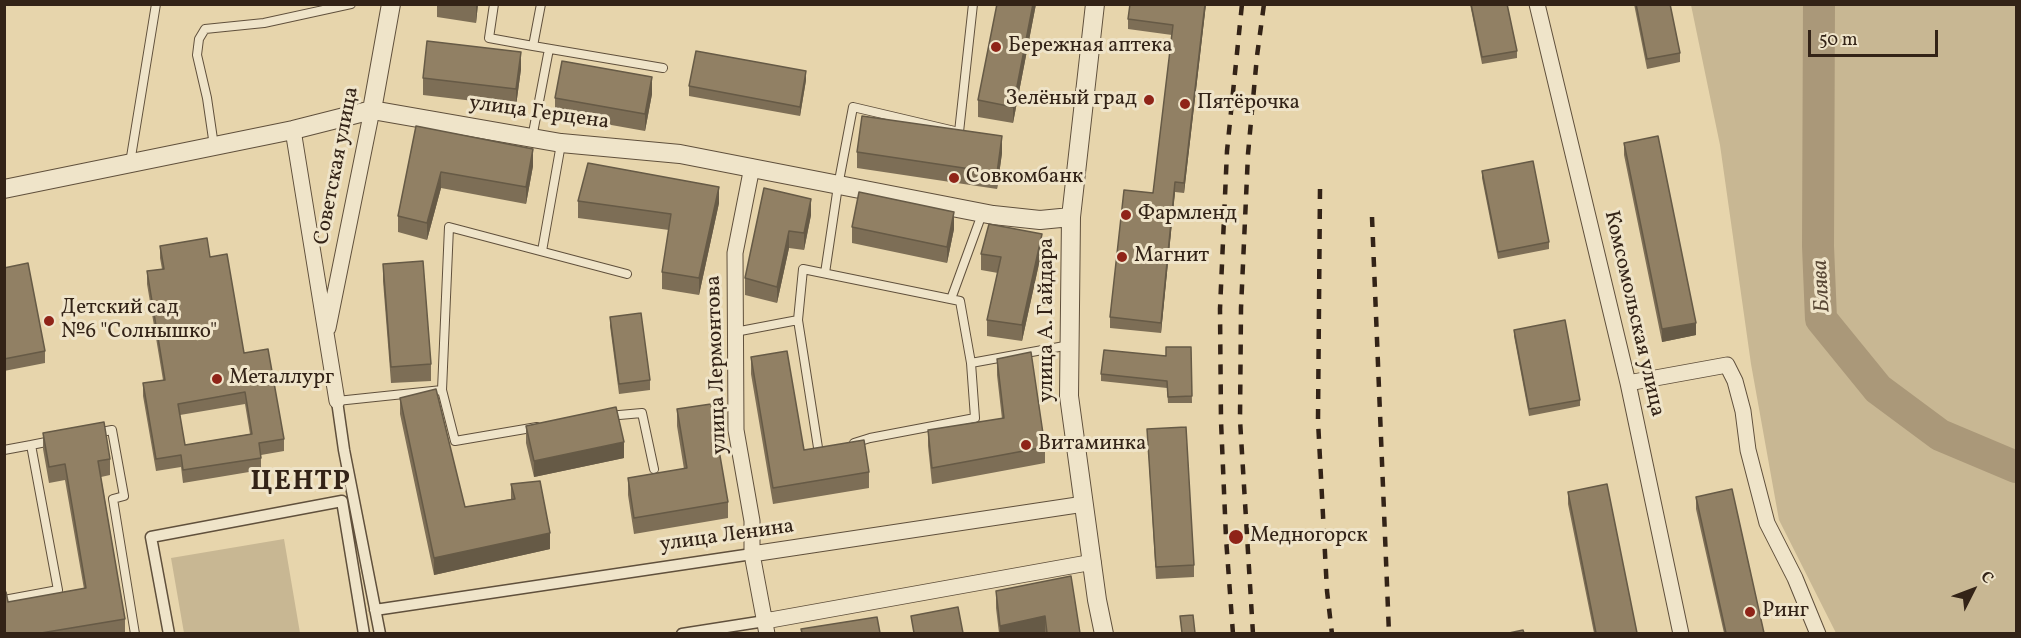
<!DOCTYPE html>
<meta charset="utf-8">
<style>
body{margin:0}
#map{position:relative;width:2021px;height:638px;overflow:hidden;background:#e7d5ac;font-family:Vollkorn,serif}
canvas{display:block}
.frame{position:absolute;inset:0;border:6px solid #332317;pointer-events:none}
.north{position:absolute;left:1943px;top:560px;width:60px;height:60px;-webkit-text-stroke:4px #efe4c9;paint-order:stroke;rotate:48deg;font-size:16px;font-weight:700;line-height:24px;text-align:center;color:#332317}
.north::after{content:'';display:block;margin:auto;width:21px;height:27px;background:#332317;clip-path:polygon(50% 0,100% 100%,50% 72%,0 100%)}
.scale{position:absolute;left:1808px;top:30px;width:130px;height:27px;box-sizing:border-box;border:3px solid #332317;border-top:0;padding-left:8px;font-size:18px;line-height:21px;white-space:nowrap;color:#332317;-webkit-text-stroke:4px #efe4c9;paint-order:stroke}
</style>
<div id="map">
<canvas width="2021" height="638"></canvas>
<div class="frame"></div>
<div class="north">С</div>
<div class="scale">50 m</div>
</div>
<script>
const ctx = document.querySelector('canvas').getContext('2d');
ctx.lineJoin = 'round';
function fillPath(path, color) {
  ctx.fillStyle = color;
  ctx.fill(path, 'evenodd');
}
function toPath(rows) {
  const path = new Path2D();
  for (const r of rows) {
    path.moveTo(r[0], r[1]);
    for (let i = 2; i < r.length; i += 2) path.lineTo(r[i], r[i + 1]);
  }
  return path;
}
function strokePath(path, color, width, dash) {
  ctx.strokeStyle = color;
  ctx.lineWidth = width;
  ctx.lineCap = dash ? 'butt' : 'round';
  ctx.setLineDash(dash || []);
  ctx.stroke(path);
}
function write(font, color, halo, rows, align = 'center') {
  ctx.font = font + ' Vollkorn,serif';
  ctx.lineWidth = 6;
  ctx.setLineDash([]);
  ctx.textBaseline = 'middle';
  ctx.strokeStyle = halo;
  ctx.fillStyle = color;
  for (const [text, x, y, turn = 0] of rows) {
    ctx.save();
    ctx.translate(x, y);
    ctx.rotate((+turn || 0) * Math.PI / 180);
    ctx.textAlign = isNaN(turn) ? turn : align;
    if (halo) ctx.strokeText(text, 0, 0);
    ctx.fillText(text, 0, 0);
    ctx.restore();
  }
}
fillPath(toPath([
 [1691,5,2016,5,2016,633,1836,633,1779,520,1751,364,1720,145],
 [284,539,300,633,184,633,171,558]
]), '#c8b793');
strokePath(toPath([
 [1819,4,1818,246,1821,319,1878,389,1940,435,2016,467]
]), '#aa9879', 32);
const service = toPath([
 [494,4,489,38,533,46],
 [541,4,533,46,663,68],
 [532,138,549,49],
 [214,146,207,98,197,55,199,39,205,29,264,23,351,4],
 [130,163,156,4],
 [542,251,561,144],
 [825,273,838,186,853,107,959,132,973,4],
 [951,299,982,214],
 [798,320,819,454,822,453],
 [735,332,798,320,803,269,960,301,971,363,975,418,870,438,854,443],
 [971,363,1070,345],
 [442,390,449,227,627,274],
 [337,401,442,390,455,441,537,427],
 [608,416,642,413,654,469],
 [96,433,112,430,124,496,113,499,135,634],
 [4,450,31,445],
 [4,600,58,590,31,445,51,441]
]);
const pedestrian = toPath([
 [337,401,344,450,380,634],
 [375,610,752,554],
 [169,634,151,537,342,501,364,634],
 [682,634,765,621]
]);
const minor = toPath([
 [1537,4,1628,383,1681,634],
 [293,130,337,401],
 [752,167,735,253,736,430,752,521,752,554,767,634],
 [328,328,372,110],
 [1628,383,1727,365,1735,381,1743,411,1748,450,1767,523,1795,578,1818,634],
 [752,554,1084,504],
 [765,621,1093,562]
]);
const tertiary = toPath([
 [1095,4,1071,217,1069,396,1097,600,1104,634],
 [372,110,391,4],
 [4,189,293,130,372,110,561,143,680,154,993,215,1040,220,1071,217]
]);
strokePath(service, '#60503c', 10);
strokePath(pedestrian, '#60503c', 13);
strokePath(minor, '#60503c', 17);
strokePath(tertiary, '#60503c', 20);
strokePath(service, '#efe4c9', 8);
strokePath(pedestrian, '#efe4c9', 10);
strokePath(minor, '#efe4c9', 15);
strokePath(tertiary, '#efe4c9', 18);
strokePath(toPath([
 [1320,189,1318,421,1327,591,1332,634],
 [1372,217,1389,634],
 [1233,634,1226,538,1221,421,1220,309,1227,151,1242,4],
 [1253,634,1240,420,1241,308,1248,154,1257,56,1264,4]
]), '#332317', 4.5, [10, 10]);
fillPath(toPath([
 [437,4,478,4,476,23,437,17],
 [1036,4,1013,123,978,117,978,100],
 [1206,4,1184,193,1175,192,1161,333,1110,328,1110,317,1153,193,1172,35,1128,29,1128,19],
 [1470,4,1507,4,1517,51,1517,58,1482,64],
 [1634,4,1670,4,1680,53,1680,62,1647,69],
 [521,69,516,106,423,95,423,78],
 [806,80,800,116,689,96,689,86],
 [652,94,645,131,555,115,555,98],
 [416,126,533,166,526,204,441,188,427,240,398,232,398,216],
 [1624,143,1696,335,1662,342,1624,155],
 [857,152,1002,153,997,189,857,168],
 [1482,171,1549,242,1549,249,1498,259,1482,178],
 [764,188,811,215,804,250,789,248,777,303,745,295,745,278],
 [578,201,719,203,699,295,662,289,662,272,669,230,578,218],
 [852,227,954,229,947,263,852,243],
 [160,246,210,257,244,353,284,439,284,451,261,455,261,470,183,483,181,467,156,471,143,396,143,383,163,380,147,284,147,271,162,269,160,258],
 [245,404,250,434,185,445,180,415],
 [1042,250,1022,341,987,336,987,320,998,273,981,270,981,254],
 [383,264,431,364,431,381,391,383,383,281],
 [4,268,45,351,45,363,4,371],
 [610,317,650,380,650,390,619,394,610,326],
 [1514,330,1580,400,1580,406,1529,416,1514,336],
 [1191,347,1192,403,1168,403,1167,388,1101,381,1101,374,1166,356],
 [751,357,804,450,869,472,869,488,773,504,751,374],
 [997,359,1045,447,1045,463,932,484,928,446,928,430,1002,419,997,375],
 [400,398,465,507,511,499,511,484,550,549,434,575,400,414],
 [677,409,728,502,728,518,634,534,628,495,628,478,684,469,677,426],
 [526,426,624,458,534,477,526,443],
 [1147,429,1194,565,1194,577,1156,579],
 [43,433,110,459,110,475,101,477,125,619,125,633,4,633,8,602,84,589,65,480,49,483,43,449],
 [1568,492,1637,633,1594,633,1568,504],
 [1696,497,1764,633,1724,633,1696,509],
 [996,591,1080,633,999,633,996,608]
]), '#7d6e56');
fillPath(toPath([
 [476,4,478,4,476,23],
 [1033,4,1036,4,1013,123,1013,107],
 [1205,4,1206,4,1184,193,1184,183],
 [521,52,521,69,516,106,516,89],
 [806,71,806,80,800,116,800,107],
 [652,77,652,94,645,131,645,114],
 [1002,136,1002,153,997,189,997,173],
 [533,149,533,166,526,204,526,187],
 [441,172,441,188,427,240,427,223],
 [1175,182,1175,192,1161,333,1161,323],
 [719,187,719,203,699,295,699,278],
 [811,199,811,215,804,250,804,233],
 [954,212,954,229,947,263,947,247],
 [789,231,789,248,777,303,777,287],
 [1042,234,1042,250,1022,341,1022,325],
 [1696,323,1696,335,1662,342,1662,329],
 [624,442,624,458,534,477,534,461],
 [550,533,550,549,434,575,434,558],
 [1045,616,1045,633,1000,633,1000,626]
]), '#665a46');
const building = toPath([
 [997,4,1033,4,1013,107,978,100,997,4],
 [1130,4,1205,4,1184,183,1175,182,1161,323,1110,317,1124,190,1153,193,1173,25,1128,19,1130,4],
 [1471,4,1507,4,1517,51,1482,57,1471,4],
 [1636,4,1670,4,1680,53,1647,59,1636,4],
 [427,41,521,52,516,89,423,78,427,41],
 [696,51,806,71,800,107,689,86,696,51],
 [562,61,652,77,645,114,555,98,562,61],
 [862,116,1002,136,997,173,857,152,862,116],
 [416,126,533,149,526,187,441,172,427,223,398,216,416,126],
 [1658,136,1696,323,1662,329,1624,143,1658,136],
 [1533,161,1549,242,1498,252,1482,171,1533,161],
 [588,163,719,187,699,278,662,272,671,214,578,201,588,163],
 [764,188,811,199,804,233,789,231,777,287,745,278,764,188],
 [859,192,954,212,947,247,852,227,859,192],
 [989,224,1042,234,1022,325,987,320,1001,257,981,254,989,224],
 [207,238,210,257,227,254,244,353,268,349,284,439,259,443,261,458,183,470,181,455,156,459,143,383,165,380,147,271,164,269,160,246,207,238],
 [245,392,252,434,185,445,178,404,245,392],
 [423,261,431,364,391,367,383,264,423,261],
 [28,263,45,351,4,359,4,268,28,263],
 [641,313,650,380,619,384,610,317,641,313],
 [1565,320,1580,400,1529,409,1514,330,1565,320],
 [1166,347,1191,347,1192,396,1168,397,1167,381,1101,374,1104,350,1166,356,1166,347],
 [787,351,804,450,864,440,869,472,773,488,751,357,787,351],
 [1031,352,1045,447,932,468,928,430,1004,418,997,359,1031,352],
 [436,389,465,507,515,499,511,484,540,481,550,533,434,558,400,398,436,389],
 [711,404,728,502,634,518,628,478,687,468,677,409,711,404],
 [616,407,624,442,534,461,526,426,616,407],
 [104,422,110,459,98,461,125,619,41,633,4,633,4,593,6,592,8,602,86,588,65,464,49,467,43,433,104,422],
 [1186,427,1194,565,1156,567,1147,429,1186,427],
 [1607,484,1637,633,1596,633,1568,492,1607,484],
 [1732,489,1764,633,1726,633,1696,497,1732,489],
 [1071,576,1080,633,1047,633,1045,616,1000,626,996,591,1071,576],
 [958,607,963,633,914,633,911,616,958,607],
 [1193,615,1195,633,1182,633,1180,616,1193,615],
 [877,617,880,633,802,633,801,629,877,617],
 [1523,630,1524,633,1509,633,1523,630]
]);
fillPath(building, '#918064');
strokePath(building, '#665a46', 1.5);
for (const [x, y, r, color] of [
 [996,47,6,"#8f2418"],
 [1149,100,6,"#8f2418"],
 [1185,104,6,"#8f2418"],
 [954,178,6,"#8f2418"],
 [1126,215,6,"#8f2418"],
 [1122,257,6,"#8f2418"],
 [49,321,6,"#8f2418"],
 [217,379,6,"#8f2418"],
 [1026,445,6,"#8f2418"],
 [1236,537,8,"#8f2418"],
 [1750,612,6,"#8f2418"]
]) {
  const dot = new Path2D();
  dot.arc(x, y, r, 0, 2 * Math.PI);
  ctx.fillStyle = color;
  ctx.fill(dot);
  strokePath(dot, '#efe4c9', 2);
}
write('21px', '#332317', '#efe4c9', [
 ["Бережная аптека",1008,47],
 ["Зелёный град",1137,100,"right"],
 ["Пятёрочка",1197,104],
 ["Совкомбанк",966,178],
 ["Фармленд",1138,215],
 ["Магнит",1134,257],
 ["Детский сад",61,309],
 ["№6 \"Солнышко\"",61,333],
 ["Металлург",229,379],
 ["Витаминка",1038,445],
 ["Медногорск",1250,537],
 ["Ринг",1762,612]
], 'left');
write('21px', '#332317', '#efe4c9', [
 ["улица Герцена",539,114,8],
 ["Советская улица",338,166,-79],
 ["Комсомольская улица",1633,314,77],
 ["улица А. Гайдара",1048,320,-90],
 ["улица Лермонтова",718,365,-92],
 ["улица Ленина",727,537,-8]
]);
write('italic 22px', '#574634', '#efe4c9', [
 ["Блява",1823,286,-93]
]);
ctx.letterSpacing = '1.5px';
write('bold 27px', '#332317', '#efe4c9', [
 ["ЦЕНТР",301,484]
]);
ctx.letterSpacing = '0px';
</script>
